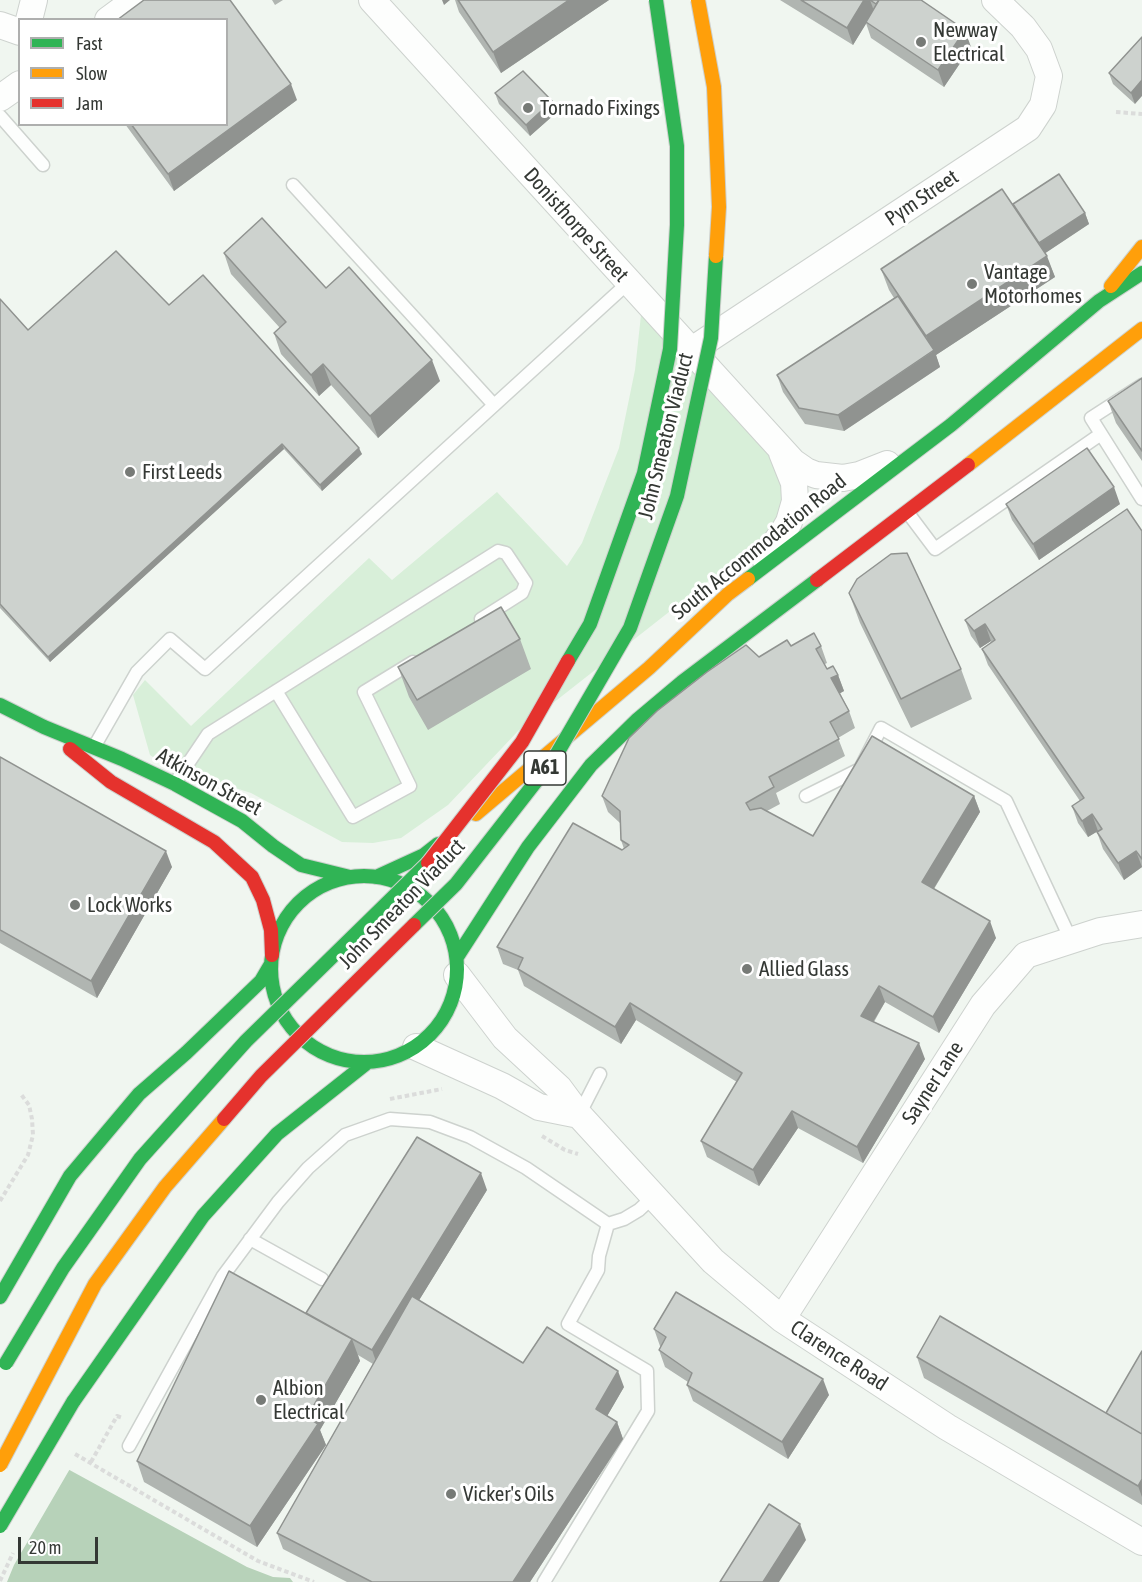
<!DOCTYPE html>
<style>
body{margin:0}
#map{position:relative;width:1142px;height:1582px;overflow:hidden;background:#f0f6f0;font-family:"Asap Condensed",sans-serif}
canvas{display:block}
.legend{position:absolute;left:18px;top:18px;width:210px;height:108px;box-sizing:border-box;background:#fff;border:2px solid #aeafae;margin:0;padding:8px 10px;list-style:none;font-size:18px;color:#343834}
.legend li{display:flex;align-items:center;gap:12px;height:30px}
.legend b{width:30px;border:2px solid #aeafae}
.scale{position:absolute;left:18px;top:1537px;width:80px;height:27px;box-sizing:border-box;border:3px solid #343834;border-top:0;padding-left:8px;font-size:18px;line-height:21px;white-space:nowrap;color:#343834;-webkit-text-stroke:4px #fff;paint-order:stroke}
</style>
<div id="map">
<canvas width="1142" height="1582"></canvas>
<ul class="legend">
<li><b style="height:8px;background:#30b455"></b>Fast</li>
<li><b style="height:8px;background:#ff9f0a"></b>Slow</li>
<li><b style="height:8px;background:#e5322d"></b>Jam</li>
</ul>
<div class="scale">20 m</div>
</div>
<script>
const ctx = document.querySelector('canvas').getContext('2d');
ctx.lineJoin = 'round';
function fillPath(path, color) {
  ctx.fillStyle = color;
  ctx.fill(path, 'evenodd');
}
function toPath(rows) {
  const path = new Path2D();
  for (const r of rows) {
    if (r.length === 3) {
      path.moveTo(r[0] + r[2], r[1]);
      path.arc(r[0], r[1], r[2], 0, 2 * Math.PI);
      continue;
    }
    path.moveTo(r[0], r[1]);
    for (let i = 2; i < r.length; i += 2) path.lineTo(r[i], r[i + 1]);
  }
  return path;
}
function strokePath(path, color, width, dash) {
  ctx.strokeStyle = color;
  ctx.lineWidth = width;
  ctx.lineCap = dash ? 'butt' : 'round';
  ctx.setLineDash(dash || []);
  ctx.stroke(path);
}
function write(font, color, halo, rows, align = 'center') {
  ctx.font = font + ' "Asap Condensed",sans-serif';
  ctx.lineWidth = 6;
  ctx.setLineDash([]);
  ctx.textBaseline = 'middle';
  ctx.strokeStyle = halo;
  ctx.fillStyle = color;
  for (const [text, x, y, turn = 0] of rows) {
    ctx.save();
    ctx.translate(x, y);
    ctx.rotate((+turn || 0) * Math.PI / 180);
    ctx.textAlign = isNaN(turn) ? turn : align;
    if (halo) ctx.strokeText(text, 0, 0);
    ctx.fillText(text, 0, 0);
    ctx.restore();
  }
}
fillPath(toPath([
 [641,315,792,469,781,524,520,729,448,805,401,838,373,843,342,842,251,793,165,765,150,755,133,695,145,680,191,726,369,558,392,580,497,492,567,566,582,543,619,448,635,370]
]), '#d8efd9');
fillPath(toPath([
 [0,1432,247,1567,273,1577,290,1578,293,1582,6,1582,0,1579]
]), '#b7d2b9');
fillPath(toPath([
 [0,1429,71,1467,14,1565,7,1582,0,1582]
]), '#f0f6f0');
const lane = toPath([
 [0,116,43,165],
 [293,185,494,405],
 [1142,385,1091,418,1142,499],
 [908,513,935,549,1101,434],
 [276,691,353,817,410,786,364,692,413,662],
 [94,747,137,672,170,639,205,669,628,283],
 [175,783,208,734,498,551,506,553,526,583,522,593,481,619],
 [806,796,860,769,881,728,1006,801,1071,940],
 [579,1115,600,1074],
 [250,1239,322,1279],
 [129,1446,223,1276,278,1202,308,1168,345,1135,390,1119,430,1122,470,1137,526,1168,608,1224,624,1219,639,1210,653,1197],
 [544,1582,648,1411,647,1371,568,1324,598,1270,599,1256,608,1224]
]);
const street = toPath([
 [372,0,793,462,806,471,816,475,843,478,859,475,887,464],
 [29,20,34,0],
 [108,20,135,0],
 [0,25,20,32],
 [0,98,20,84],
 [701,344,1028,128,1043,105,1049,76,1039,49,1023,27,995,0],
 [764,557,782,534,789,522,795,501,794,483,782,453],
 [457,975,505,1038,559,1088,579,1115,713,1261,782,1319,947,1427,1142,1542],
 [416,1047,502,1086,539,1107,579,1115],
 [782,1319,983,1005,1026,955,1100,931,1142,924]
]);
const fast = toPath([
 [748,579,951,425,1099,301,1142,273],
 [0,705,44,727,122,759,175,784,242,821,273,846,301,865,350,877],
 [364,969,93],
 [376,877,424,855,438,844],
 [457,957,528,847,591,765,638,719,682,682,817,580],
 [0,1297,70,1176,139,1094,186,1053,261,981,271,964],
 [73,1402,203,1216,277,1134,368,1062]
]);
const slow = toPath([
 [1111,286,1142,247],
 [968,465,1142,329],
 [476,814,649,668,728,594,748,579]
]);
const jam = toPath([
 [817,580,968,465],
 [70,749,111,782,214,842,252,877,263,900,271,930,272,955]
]);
strokePath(lane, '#cdd2ce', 15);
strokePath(street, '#cdd2ce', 28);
strokePath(fast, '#cdd2ce', 16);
strokePath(slow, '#cdd2ce', 16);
strokePath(jam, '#cdd2ce', 16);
strokePath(toPath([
 [1116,112,1142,114],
 [390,1099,442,1089],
 [542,1136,565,1150,578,1154],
 [0,1201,28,1155,33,1135,32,1119,29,1105,20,1093],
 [75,1454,258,1561,314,1582],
 [91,1462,117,1416,123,1418]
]), '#dbdcdb', 4, [4.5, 3]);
strokePath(lane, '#fdfefd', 12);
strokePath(street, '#fdfefd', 26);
strokePath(fast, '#30b455', 14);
strokePath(slow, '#ff9f0a', 14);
strokePath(jam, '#e5322d', 14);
const fastBridge = toPath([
 [568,661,590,624,644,473,670,349,677,225,677,146,656,0],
 [414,925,456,884,555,757,630,628,677,496,711,338,716,256],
 [6,1363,63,1268,140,1159,246,1041,428,863],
 [0,1526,73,1402]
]);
const slowBridge = toPath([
 [698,0,714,87,719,207,716,256],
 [0,1465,95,1284,165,1187,224,1119]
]);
const jamBridge = toPath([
 [428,863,522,742,568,661],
 [224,1119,261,1076,414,925]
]);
strokePath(fastBridge, '#cdd0cd', 16, []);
strokePath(slowBridge, '#cdd0cd', 16, []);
strokePath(jamBridge, '#cdd0cd', 16, []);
strokePath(toPath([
 [0,1581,13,1553]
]), '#dbdcdb', 4, [4.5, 3]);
strokePath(fastBridge, '#30b455', 14);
strokePath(slowBridge, '#ff9f0a', 14);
strokePath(jamBridge, '#e5322d', 14);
fillPath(toPath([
 [272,0,283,0,275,5],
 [455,0,609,0,501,73,459,12],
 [780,0,921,0,971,47,944,87,871,38,866,23,853,45],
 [1142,37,1135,104,1113,84,1109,73],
 [495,93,556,113,530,136,499,104],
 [297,100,174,191,125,124,226,124],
 [1013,204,1085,213,1089,224,1045,253,1055,277,936,355,940,367,844,431,805,424,783,392,777,375,894,298,889,290,881,269],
 [224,253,326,288,440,381,378,438,331,385,319,396,281,354,274,333,280,328,231,274],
 [0,299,28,330,169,305,362,454,322,491,284,449,50,662,0,608],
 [1142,378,1142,461,1116,423,1108,401],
 [1006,504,1120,504,1039,560,1012,520],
 [1142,531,1142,867,1124,880,1103,849,1097,832,1099,831,1098,831,1088,837,1078,823,1072,806,1080,801,988,665,982,649,991,642,991,641,980,648,971,636,965,620],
 [849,593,961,669,972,699,911,728,860,623],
 [520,639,531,669,428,730,409,697,398,667],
 [791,646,821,646,827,663,825,664,827,669,838,675,844,691,840,693,849,711,855,728,838,738,845,756,776,793,780,804,767,811,813,836,974,796,980,812,934,889,996,938,939,1033,885,1002,874,1022,925,1059,863,1163,798,1128,759,1186,707,1157,701,1141,737,1082,636,1020,621,1044,524,986,518,970,503,964,497,947,624,849,621,840,620,823,608,812,602,796,759,657],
 [0,757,172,867,97,998,0,943],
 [487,1190,419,1300,523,1363,624,1387,607,1416,617,1422,623,1439,530,1582,347,1582,283,1549,277,1533,373,1364,358,1355,360,1361,320,1430,326,1445,257,1547,144,1482,137,1461,306,1313],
 [654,1329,829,1395,788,1459,693,1401,687,1385,688,1382,665,1367,659,1350,661,1347,660,1346],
 [1142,1351,1142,1505,924,1378,917,1357,1106,1413]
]), '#b0b5b1');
fillPath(toPath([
 [442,0,450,0,444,5],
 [569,0,609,0,501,73,493,52],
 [864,0,870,0,874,11,853,45,847,28],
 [965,30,971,47,944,87,938,70],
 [1142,80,1142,96,1135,104,1131,93],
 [291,84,297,100,174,191,168,174],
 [552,101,556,113,530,136,526,125],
 [1085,213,1089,224,1041,256,1037,245],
 [1047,256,1055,277,936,355,940,367,844,431,838,415,932,352,926,336],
 [432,360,440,381,378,438,370,416],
 [323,364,331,385,319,396,311,375],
 [282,444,284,449,50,662,48,657],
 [359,448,362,454,322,491,320,485],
 [1114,487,1120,504,1039,560,1033,544],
 [985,624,991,641,980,648,974,631],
 [838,675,844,691,837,695,831,678],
 [974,796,980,812,928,898,922,882],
 [1092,814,1098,831,1088,837,1082,821],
 [166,851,172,867,97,998,91,981],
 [1136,851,1142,867,1124,880,1118,863],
 [990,921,996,938,939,1033,933,1017],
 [879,986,885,1002,867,1032,861,1016],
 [630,1003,636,1020,621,1044,615,1027],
 [919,1043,925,1059,863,1163,857,1147],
 [792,1111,798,1128,759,1186,753,1170],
 [481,1173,487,1190,378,1367,372,1350],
 [352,1339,360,1361,320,1430,326,1445,257,1547,250,1526,307,1417],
 [618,1371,624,1387,602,1425,596,1409],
 [823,1379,829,1395,788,1459,782,1442],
 [617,1422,623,1439,530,1582,513,1582],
 [1142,1479,1142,1497,1138,1486],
 [800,1524,806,1540,779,1582,763,1582]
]), '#909390');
const building = toPath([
 [144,0,230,0,291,84,168,174,131,124,226,124,226,20,117,20,144,0],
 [458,0,569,0,493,52,458,0],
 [801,0,864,0,847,28,801,0],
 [870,0,879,0,876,4,870,0],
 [879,0,921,0,965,30,938,70,866,22,879,0],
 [1142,37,1142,80,1131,93,1109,73,1142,37],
 [523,71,552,101,526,125,495,93,523,71],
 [1059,174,1085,213,1039,243,1013,204,1059,174],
 [1002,189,1047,256,926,336,881,269,1002,189],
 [262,218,326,288,349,267,432,360,370,416,323,364,311,375,274,333,286,322,224,253,262,218],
 [116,251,169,305,203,275,359,448,320,485,282,444,48,657,0,604,0,299,28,330,116,251],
 [898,296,934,350,838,415,799,408,777,375,898,296],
 [1142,378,1142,451,1108,401,1142,378],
 [1087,448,1114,487,1033,544,1006,504,1087,448],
 [1127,509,1142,531,1142,859,1136,851,1118,863,1097,832,1102,829,1092,814,1082,821,1072,806,1084,798,982,649,995,640,985,624,974,631,965,620,1127,509],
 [907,553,961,669,901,699,849,593,857,579,891,554,907,553],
 [501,607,520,639,417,700,398,667,501,607],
 [814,633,821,646,816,649,827,669,833,666,838,675,831,678,849,711,830,722,839,739,769,777,774,787,746,803,750,810,761,808,813,836,872,736,974,796,922,882,990,921,933,1017,879,986,861,1016,919,1043,857,1147,792,1111,753,1170,701,1141,742,1073,630,1003,615,1027,518,969,523,958,497,947,573,823,622,850,629,845,621,840,620,811,602,796,629,738,657,711,707,672,746,645,759,657,787,640,791,646,814,633],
 [0,757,166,851,91,981,0,930,0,757],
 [417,1137,481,1173,372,1350,306,1313,417,1137],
 [229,1271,352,1339,307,1417,318,1424,250,1526,137,1461,229,1271],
 [676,1292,823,1379,782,1442,687,1385,692,1373,659,1350,666,1337,654,1329,676,1292],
 [412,1296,523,1363,547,1327,618,1371,596,1409,617,1422,513,1582,372,1582,277,1533,412,1296],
 [940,1316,1142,1434,1142,1479,1138,1486,917,1357,940,1316],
 [1142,1351,1142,1434,1106,1413,1142,1351],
 [769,1504,800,1524,763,1582,720,1582,769,1504]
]);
fillPath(building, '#cdd2ce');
strokePath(building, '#909390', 1.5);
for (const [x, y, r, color] of [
 [921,42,6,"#767a76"],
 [528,108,6,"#767a76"],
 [972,284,6,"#767a76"],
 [130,472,6,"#767a76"],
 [75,905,6,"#767a76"],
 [747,969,6,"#767a76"],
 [261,1400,6,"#767a76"],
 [451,1494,6,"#767a76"]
]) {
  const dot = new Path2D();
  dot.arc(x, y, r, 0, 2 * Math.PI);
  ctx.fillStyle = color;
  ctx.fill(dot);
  strokePath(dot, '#fff', 2);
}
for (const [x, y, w] of [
 [545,768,42]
]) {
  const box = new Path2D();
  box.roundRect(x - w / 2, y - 17, w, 34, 4.5);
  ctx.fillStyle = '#fff';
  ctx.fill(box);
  strokePath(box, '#343834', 1.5);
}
write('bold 20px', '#343834', null, [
 ["A61",545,768]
]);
write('21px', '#343834', '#fff', [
 ["Newway",933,30],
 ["Electrical",933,54],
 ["Tornado Fixings",540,108],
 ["Vantage",984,272],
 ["Motorhomes",984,296],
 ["First Leeds",142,472],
 ["Lock Works",87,905],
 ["Allied Glass",759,969],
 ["Albion",273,1388],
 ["Electrical",273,1412],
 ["Vicker's Oils",463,1494]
], 'left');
write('21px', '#343834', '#fff', [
 ["Pym Street",922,198,-34],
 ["Donisthorpe Street",576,225,48],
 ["John Smeaton Viaduct",666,436,-76],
 ["South Accommodation Road",759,547,-39],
 ["Atkinson Street",209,782,29],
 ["John Smeaton Viaduct",402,904,-46],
 ["Sayner Lane",933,1083,-57],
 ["Clarence Road",839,1356,33]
]);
</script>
